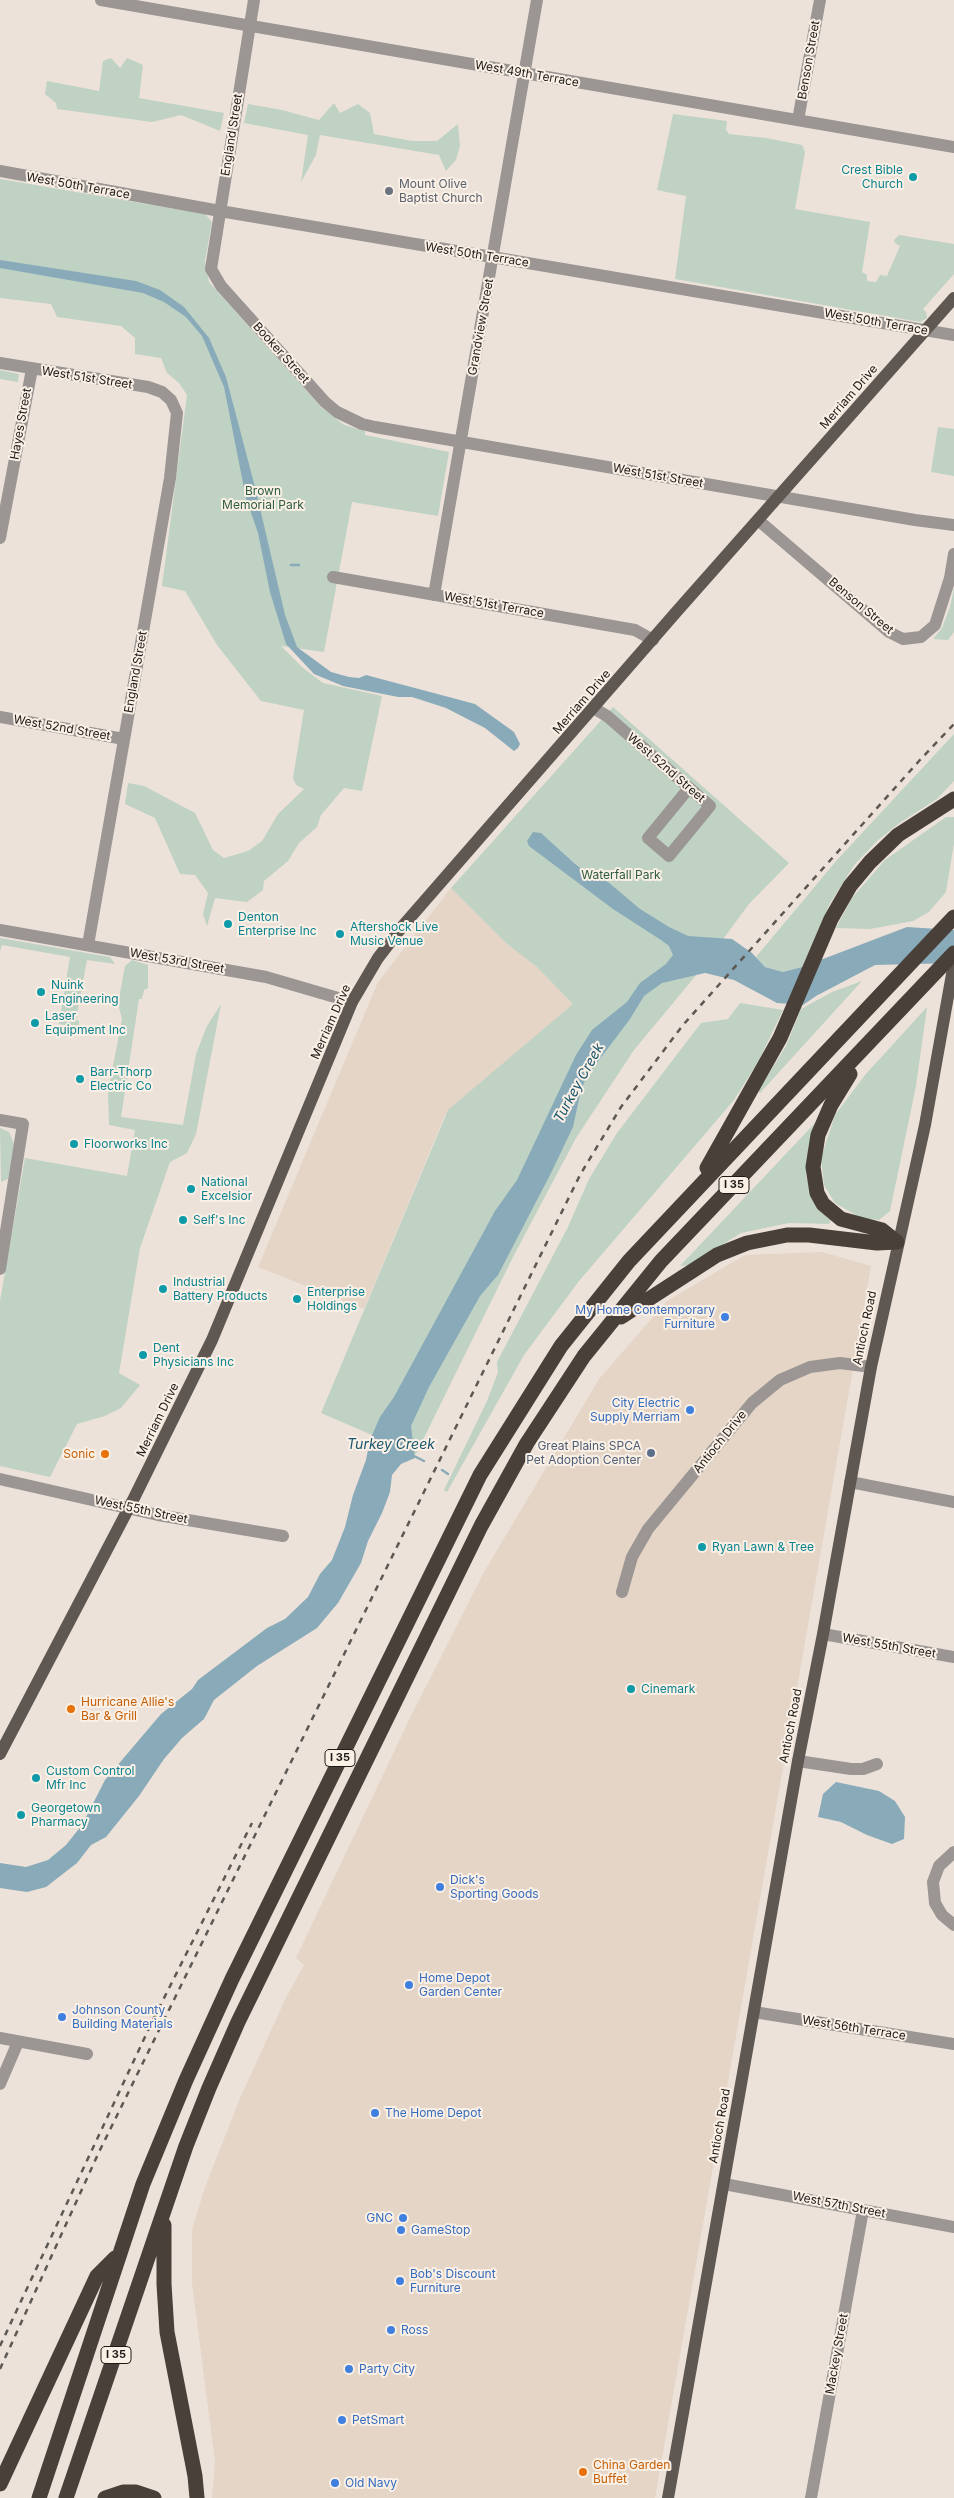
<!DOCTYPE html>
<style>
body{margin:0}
canvas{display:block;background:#ece2d9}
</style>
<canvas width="954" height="2498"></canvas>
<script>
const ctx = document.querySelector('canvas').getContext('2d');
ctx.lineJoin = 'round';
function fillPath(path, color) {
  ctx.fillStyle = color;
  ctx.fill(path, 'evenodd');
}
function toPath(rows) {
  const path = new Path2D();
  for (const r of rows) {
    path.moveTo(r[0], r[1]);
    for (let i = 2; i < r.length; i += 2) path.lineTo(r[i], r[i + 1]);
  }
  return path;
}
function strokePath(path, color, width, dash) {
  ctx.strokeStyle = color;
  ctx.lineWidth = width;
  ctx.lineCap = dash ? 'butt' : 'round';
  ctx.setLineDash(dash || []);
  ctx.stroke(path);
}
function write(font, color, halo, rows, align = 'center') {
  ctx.font = font + ' Inter,sans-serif';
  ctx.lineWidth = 4;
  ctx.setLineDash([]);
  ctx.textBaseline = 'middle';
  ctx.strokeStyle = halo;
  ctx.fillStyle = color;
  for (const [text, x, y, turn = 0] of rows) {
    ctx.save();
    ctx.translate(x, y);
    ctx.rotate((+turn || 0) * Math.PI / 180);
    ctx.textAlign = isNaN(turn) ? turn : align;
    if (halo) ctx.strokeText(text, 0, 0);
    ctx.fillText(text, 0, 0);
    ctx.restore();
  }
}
fillPath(toPath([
 [451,888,507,944,537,967,573,1004,445,1115,364,1309,258,1267,378,982],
 [822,1252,871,1266,655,2498,212,2498,215,2462,192,2283,192,2230,204,2190,240,2098,285,2000,304,1965,296,1958,410,1718,484,1572,599,1379,667,1301,745,1255]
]), '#e4d5c6');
fillPath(toPath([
 [111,58,120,68,127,58,143,65,139,98,224,113,220,131,181,115,152,122,57,109,56,103,45,94,47,81,99,91,103,61],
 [334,103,340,113,358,104,370,113,374,134,412,141,437,141,458,124,460,146,456,160,446,171,439,155,320,135,316,155,301,182,308,135,244,123,248,104,282,110,319,120],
 [673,114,727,121,726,130,729,134,766,138,802,145,805,152,795,209,870,222,862,272,867,275,867,281,876,282,880,275,887,276,900,246,895,243,894,240,899,235,954,244,954,274,923,309,926,312,927,318,920,322,675,279,686,196,657,190],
 [0,179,205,214,212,222,205,261,209,282,321,407,344,425,365,431,365,435,449,452,438,516,352,502,324,652,281,646,303,668,323,683,382,696,362,791,344,788,321,815,317,827,299,843,288,861,264,881,263,890,247,902,215,898,207,926,203,914,208,893,195,875,180,874,155,818,125,804,128,783,144,786,195,813,213,850,224,858,248,851,262,841,278,814,304,789,296,785,293,778,304,710,261,701,217,645,185,591,162,586,187,395,179,383,167,373,161,358,135,354,135,338,121,326,57,317,51,304,0,298],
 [0,370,19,374,18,382,0,379],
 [938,427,954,429,954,476,931,472],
 [954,588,954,632,948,640,933,639,942,628,950,607],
 [613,707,789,863,749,904,698,973,634,1050,576,1138,513,1257,416,1454,321,1413,448,1110,573,1004,537,967,507,944,451,888],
 [954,734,954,781,937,799,901,822,878,840,855,864,830,903,802,967,783,972,765,967,756,957,837,860],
 [946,817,954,817,954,843,946,892,929,912,913,921,870,929,836,928,852,898,885,860],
 [0,938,110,957,115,964,87,960,76,1020,79,1021,79,1028,59,1024,70,957,2,945,0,952],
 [132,960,148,965,148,988,144,990,142,999,139,999,121,1117,183,1125,196,1054,207,1026,221,1004,196,1134,187,1153,170,1162,140,1248,119,1373,140,1385,121,1408,105,1416,77,1424,50,1477,0,1466,0,1301,25,1158,127,1176,135,1130,109,1125,108,1092,122,1019,118,1004,125,966],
 [862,981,760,1093,758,1091,786,1046,801,1009,832,992],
 [740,1003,783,1010,758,1062,734,1100,579,1281,524,1355,447,1492,444,1490,487,1401,498,1372,497,1362,568,1227,589,1179,617,1133,701,1023,728,1019],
 [927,1007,916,1086,890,1211,879,1220,861,1218,835,1203,824,1185,821,1158,835,1115,865,1075],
 [815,1123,808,1154,806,1176,817,1209,831,1220,829,1224,789,1223,741,1233,690,1265,680,1266],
 [0,1128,9,1132,14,1144,8,1179,1,1182]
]), '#bfd2c4');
fillPath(toPath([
 [0,260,136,281,160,290,184,307,209,338,226,377,255,487,285,615,297,647,331,672,349,677,359,678,366,675,475,704,514,732,520,744,518,748,514,751,485,728,446,708,412,697,398,697,343,686,314,674,286,644,270,592,258,533,246,498,224,387,202,336,186,317,164,302,143,293,0,268],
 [533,832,541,833,575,864,587,873,608,882,640,909,669,927,688,936,732,939,752,953,765,967,783,972,802,967,907,927,954,930,954,963,875,965,816,996,803,1005,777,1003,734,980,705,973,662,983,644,996,630,1019,587,1076,581,1090,573,1127,550,1175,498,1275,480,1296,429,1387,411,1426,415,1458,401,1464,392,1475,390,1492,382,1513,368,1541,361,1563,338,1603,317,1628,257,1666,214,1700,204,1719,182,1738,164,1759,139,1796,106,1837,91,1845,77,1863,46,1887,27,1892,0,1888,0,1863,26,1867,48,1860,66,1845,82,1825,105,1780,161,1714,192,1689,198,1680,267,1628,285,1619,308,1597,320,1574,332,1560,345,1527,353,1495,366,1460,370,1440,380,1417,394,1397,495,1211,517,1180,576,1055,592,1030,627,1002,640,983,666,964,673,955,669,946,661,940,613,909,529,846,527,841],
 [836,1782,879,1791,895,1801,905,1817,904,1839,892,1844,867,1835,841,1822,818,1817,823,1794]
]), '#89aab9');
strokePath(toPath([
 [291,565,299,565],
 [412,1455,424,1461],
 [442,1470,448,1474]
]), '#89aab9', 2.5);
strokePath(toPath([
 [101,0,954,147],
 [254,0,211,269,221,286,325,402,337,412,362,424,375,427,915,520,954,525],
 [798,120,820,0],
 [0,171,220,211,954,335],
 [0,363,148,387,162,392,171,400,177,413,170,478,88,945],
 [758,520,889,632,903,639,921,637,935,625,950,578,954,554],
 [0,538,32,369],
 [333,577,635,630,653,640],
 [434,595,537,0],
 [595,709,607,716,710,806,669,856,648,838,689,788],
 [0,717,124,739],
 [0,930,266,977,352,1002],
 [0,1120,23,1124,0,1269],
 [0,1479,158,1515,283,1536],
 [850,1482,954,1502],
 [622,1592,632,1557,648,1529,752,1403,780,1380,810,1367,840,1363,871,1367],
 [823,1634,954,1657],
 [798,1761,851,1769,863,1769,877,1764],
 [954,1852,939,1866,933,1882,935,1903,942,1915,954,1925],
 [754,2012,954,2044],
 [0,2038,87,2054],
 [0,2084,18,2042],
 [724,2184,954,2227],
 [811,2498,863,2210]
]), '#9b9693', 12);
strokePath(toPath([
 [0,1754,134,1498,212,1340,352,1002,378,958,401,928,678,610,954,298],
 [668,2498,798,1761,823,1634,871,1367,925,1125,954,963]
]), '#5f5751', 12);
strokePath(toPath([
 [850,1074,831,1105,818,1135,813,1167,817,1193,823,1204,841,1219,882,1230,897,1242],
 [707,1168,780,1038,831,919,850,886,870,862,898,835,954,799],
 [621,1317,717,1255,747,1243,787,1235,809,1235,877,1243,897,1242],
 [164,2225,164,2284,167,2332,195,2476,197,2498],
 [0,2484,97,2276,115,2258],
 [39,2498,143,2184,186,2080,232,1979,480,1475,561,1346,629,1261,954,917],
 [66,2498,186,2146,209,2088,238,2022,481,1526,527,1443,584,1356,661,1261,954,953],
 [105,2498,123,2492,136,2492,154,2498]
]), '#4a403a', 15);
strokePath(toPath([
 [0,2346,152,2022,252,1823],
 [0,2369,99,2152,580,1175,621,1107,683,1025,919,761,954,724]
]), '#5e5854', 2.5, [6, 6]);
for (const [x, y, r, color] of [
 [913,177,5,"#0f9aa8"],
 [389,191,5,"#6b7280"],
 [228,924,5,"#0f9aa8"],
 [340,934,5,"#0f9aa8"],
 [41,992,5,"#0f9aa8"],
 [35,1023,5,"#0f9aa8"],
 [80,1079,5,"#0f9aa8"],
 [74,1144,5,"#0f9aa8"],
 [191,1189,5,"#0f9aa8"],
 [183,1220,5,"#0f9aa8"],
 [163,1289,5,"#0f9aa8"],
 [297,1299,5,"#0f9aa8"],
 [725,1317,5,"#3f7fe0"],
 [143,1355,5,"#0f9aa8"],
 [690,1410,5,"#3f7fe0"],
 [651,1453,5,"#5c6f8a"],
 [105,1454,5,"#e8710a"],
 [702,1547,5,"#0f9aa8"],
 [631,1689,5,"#0f9aa8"],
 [71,1709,5,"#e8710a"],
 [36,1778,5,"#0f9aa8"],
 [21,1815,5,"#0f9aa8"],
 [440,1887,5,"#3f7fe0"],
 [409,1985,5,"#3f7fe0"],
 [62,2017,5,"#3f7fe0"],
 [375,2113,5,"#3f7fe0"],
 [403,2218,5,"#3f7fe0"],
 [401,2230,5,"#3f7fe0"],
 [400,2281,5,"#3f7fe0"],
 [391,2330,5,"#3f7fe0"],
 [349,2369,5,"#3f7fe0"],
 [342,2420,5,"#3f7fe0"],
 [583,2472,5,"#e8710a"],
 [335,2483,5,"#3f7fe0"]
]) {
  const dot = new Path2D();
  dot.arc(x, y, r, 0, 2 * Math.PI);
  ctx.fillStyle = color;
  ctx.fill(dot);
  strokePath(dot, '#faf0e6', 2);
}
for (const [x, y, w] of [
 [734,1185,30],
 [340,1758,30],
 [116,2355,30]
]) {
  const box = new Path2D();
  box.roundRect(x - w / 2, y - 8.5, w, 17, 4);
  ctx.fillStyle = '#faf0e6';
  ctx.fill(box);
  strokePath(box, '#1e1a17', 1);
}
write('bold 11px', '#1e1a17', null, [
 ["I 35",734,1185],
 ["I 35",340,1758],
 ["I 35",116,2355]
]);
write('12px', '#1e1a17', '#faf0e6', [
 ["Benson Street",809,60,-80],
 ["West 49th Terrace",527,74,10],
 ["England Street",232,135,-81],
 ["West 50th Terrace",78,186,10],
 ["West 50th Terrace",477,255,9],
 ["West 50th Terrace",876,322,10],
 ["Grandview Street",481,327,-80],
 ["Booker Street",281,353,48],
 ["West 51st Street",87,378,9],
 ["Merriam Drive",849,397,-49],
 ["Hayes Street",21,424,-80],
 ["West 51st Street",658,476,10],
 ["West 51st Terrace",494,605,10],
 ["Benson Street",861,606,40],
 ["England Street",136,672,-80],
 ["Merriam Drive",582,702,-49],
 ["West 52nd Street",62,728,10],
 ["West 52nd Street",666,768,41],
 ["West 53rd Street",177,961,10],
 ["Merriam Drive",331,1022,-66],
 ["Antioch Road",865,1328,-78],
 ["Merriam Drive",158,1420,-64],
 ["Antioch Drive",720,1442,-51],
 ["West 55th Street",141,1510,12],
 ["West 55th Street",889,1646,10],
 ["Antioch Road",791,1726,-79],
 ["West 56th Terrace",854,2028,9],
 ["Antioch Road",720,2126,-80],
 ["West 57th Street",839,2205,11],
 ["Mackey Street",837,2354,-80]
]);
write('12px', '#0d838f', '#faf0e6', [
 ["Crest Bible",903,170,"right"],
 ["Church",903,184,"right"],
 ["Denton",238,917],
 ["Enterprise Inc",238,931],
 ["Aftershock Live",350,927],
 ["Music Venue",350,941],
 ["Nuink",51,985],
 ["Engineering",51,999],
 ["Laser",45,1016],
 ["Equipment Inc",45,1030],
 ["Barr-Thorp",90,1072],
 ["Electric Co",90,1086],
 ["Floorworks Inc",84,1144],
 ["National",201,1182],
 ["Excelsior",201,1196],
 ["Self's Inc",193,1220],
 ["Industrial",173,1282],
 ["Battery Products",173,1296],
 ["Enterprise",307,1292],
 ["Holdings",307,1306],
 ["Dent",153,1348],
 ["Physicians Inc",153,1362],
 ["Ryan Lawn & Tree",712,1547],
 ["Cinemark",641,1689],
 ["Custom Control",46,1771],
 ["Mfr Inc",46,1785],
 ["Georgetown",31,1808],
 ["Pharmacy",31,1822]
], 'left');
write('12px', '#5b616d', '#faf0e6', [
 ["Mount Olive",399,184],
 ["Baptist Church",399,198]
], 'left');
write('12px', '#2c5c3e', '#faf0e6', [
 ["Brown",263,491],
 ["Memorial Park",263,505],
 ["Waterfall Park",621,875]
]);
write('12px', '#366cbe', '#faf0e6', [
 ["My Home Contemporary",715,1310,"right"],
 ["Furniture",715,1324,"right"],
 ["City Electric",680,1403,"right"],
 ["Supply Merriam",680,1417,"right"],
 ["Dick's",450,1880],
 ["Sporting Goods",450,1894],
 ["Home Depot",419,1978],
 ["Garden Center",419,1992],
 ["Johnson County",72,2010],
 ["Building Materials",72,2024],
 ["The Home Depot",385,2113],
 ["GNC",393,2218,"right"],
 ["GameStop",411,2230],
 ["Bob's Discount",410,2274],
 ["Furniture",410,2288],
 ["Ross",401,2330],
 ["Party City",359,2369],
 ["PetSmart",352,2420],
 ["Old Navy",345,2483]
], 'left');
write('12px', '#4e5e75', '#faf0e6', [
 ["Great Plains SPCA",641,1446],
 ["Pet Adoption Center",641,1460]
], 'right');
write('12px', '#c56008', '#faf0e6', [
 ["Sonic",95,1454,"right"],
 ["Hurricane Allie's",81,1702],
 ["Bar & Grill",81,1716],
 ["China Garden",593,2465],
 ["Buffet",593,2479]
], 'left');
write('italic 14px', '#17556d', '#faf0e6', [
 ["Turkey Creek",579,1083,-61],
 ["Turkey Creek",391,1445]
]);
</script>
